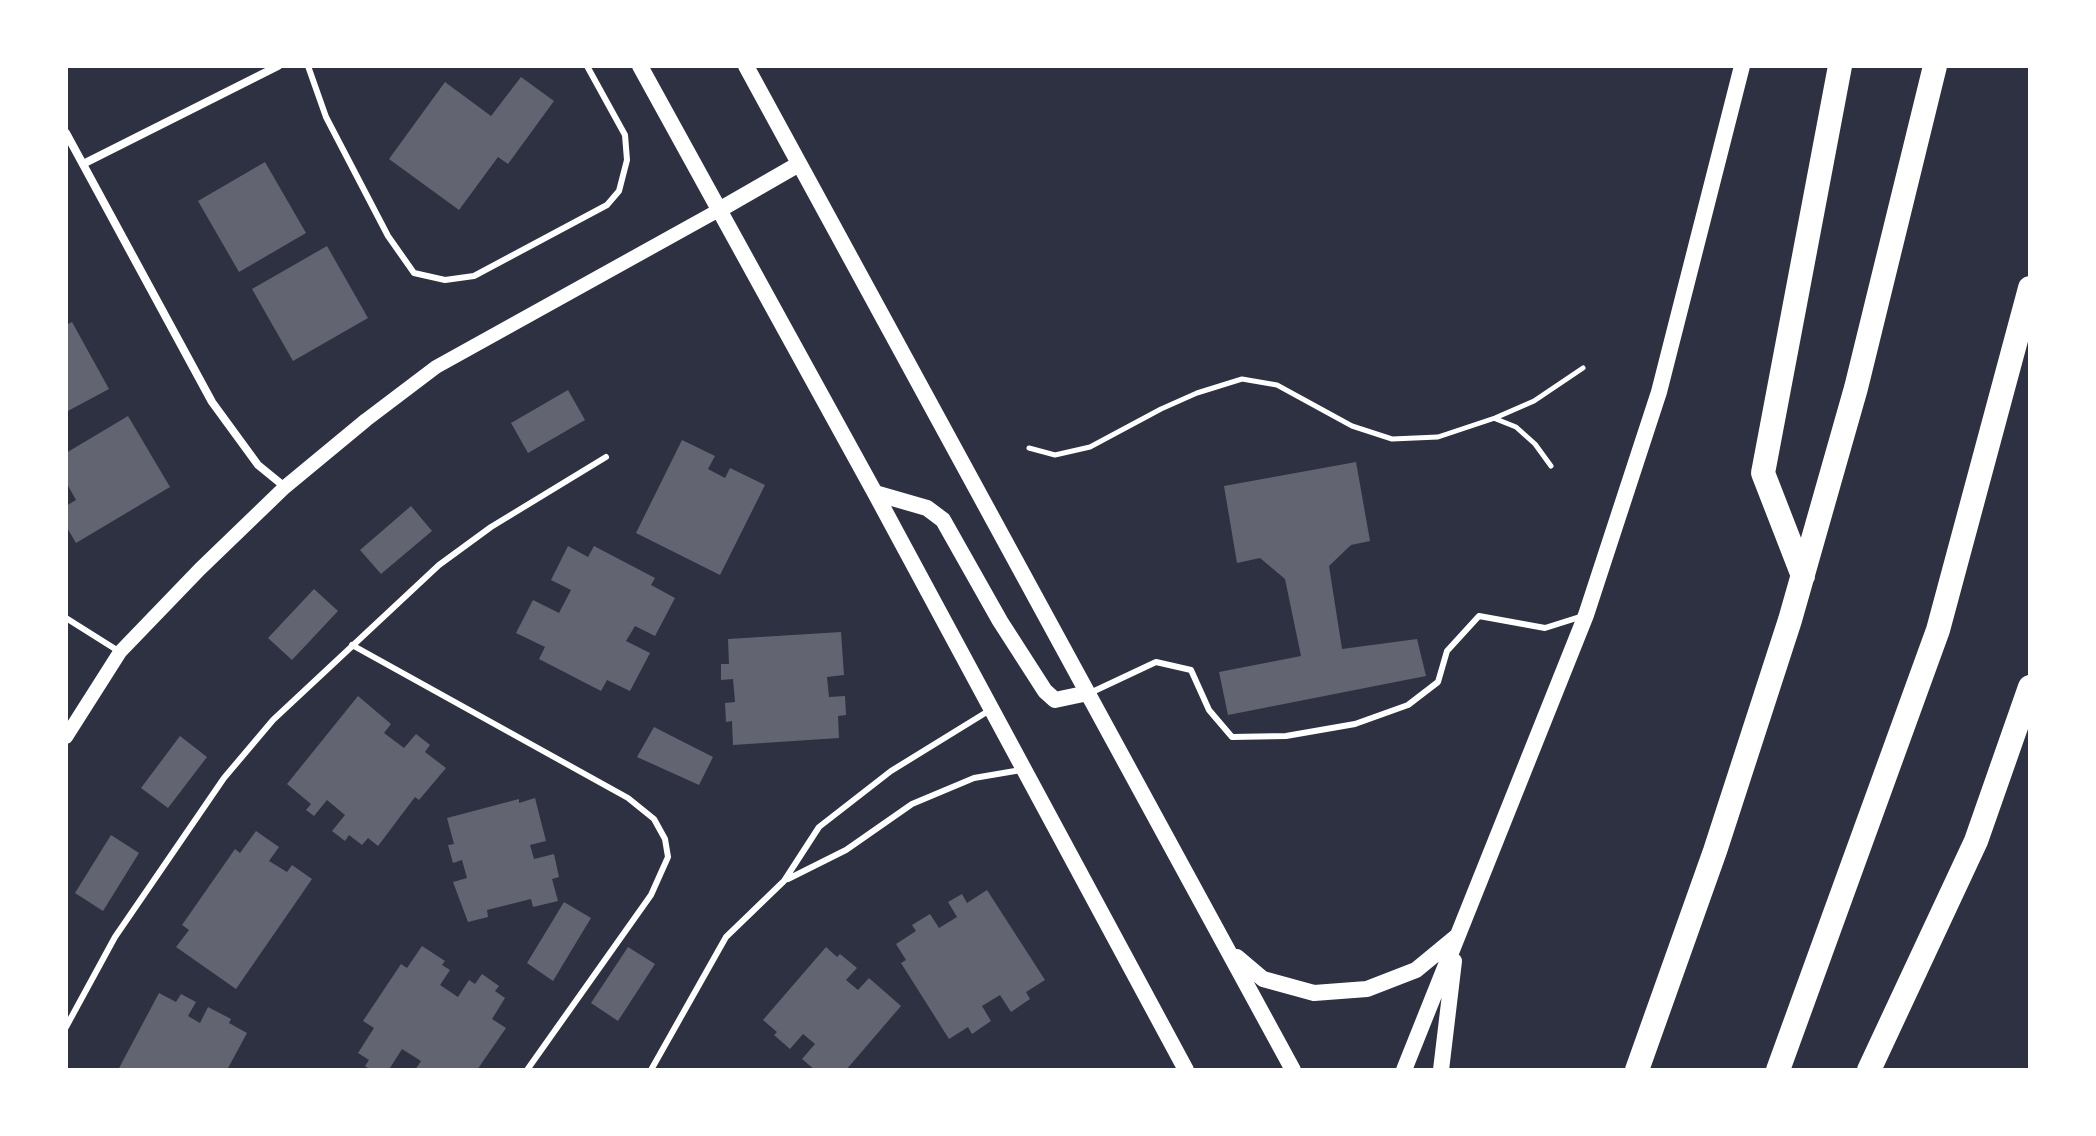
<!DOCTYPE html>
<style>
body{margin:0}
#map{position:relative;width:2096px;height:1136px;overflow:hidden;background:#2d3142;font-family:Commissioner,sans-serif}
canvas{display:block}
.frame{position:absolute;inset:0;border:68px solid #fff;pointer-events:none}
</style>
<div id="map">
<canvas width="2096" height="1136"></canvas>
<div class="frame"></div>
</div>
<script>
const ctx = document.querySelector('canvas').getContext('2d');
ctx.lineJoin = 'round';
function fillPath(path, color) {
  ctx.fillStyle = color;
  ctx.fill(path, 'evenodd');
}
function toPath(rows) {
  const path = new Path2D();
  for (const r of rows) {
    path.moveTo(r[0], r[1]);
    for (let i = 2; i < r.length; i += 2) path.lineTo(r[i], r[i + 1]);
  }
  return path;
}
function strokePath(path, color, width, dash) {
  ctx.strokeStyle = color;
  ctx.lineWidth = width;
  ctx.lineCap = dash ? 'butt' : 'round';
  ctx.setLineDash(dash || []);
  ctx.stroke(path);
}
fillPath(toPath([
 [521,77,554,101,508,164,498,157,459,210,389,159,445,82,491,116],
 [265,162,306,233,239,272,198,201],
 [327,246,368,318,293,361,252,289],
 [72,322,109,389,66,412,66,325],
 [568,390,585,420,528,453,511,423],
 [128,416,170,487,76,543,66,526,66,506,76,500,66,482,66,453],
 [682,440,715,456,708,469,725,478,730,468,765,485,720,575,636,533],
 [1356,462,1370,541,1351,545,1329,566,1342,649,1417,639,1426,676,1228,715,1219,672,1301,656,1285,579,1260,558,1237,563,1224,486],
 [411,506,432,531,381,574,360,550],
 [568,546,588,557,594,546,655,578,651,585,675,598,655,636,635,626,626,641,650,653,630,691,607,680,601,691,539,659,545,647,516,633,533,600,559,613,571,590,551,580],
 [314,589,338,611,292,660,268,638],
 [841,632,844,675,827,677,829,697,845,696,846,715,838,716,839,738,733,745,732,721,726,722,725,703,735,702,733,679,721,680,721,664,729,664,728,639],
 [358,696,391,724,384,733,404,748,416,734,430,745,425,752,446,768,419,800,415,797,378,846,368,838,362,845,349,835,345,841,332,831,345,815,327,800,314,816,306,810,311,804,287,784],
 [654,727,713,757,699,785,637,757],
 [180,736,207,757,168,808,141,788],
 [535,798,546,841,530,845,534,859,554,854,559,877,552,879,558,901,533,907,531,899,487,910,488,917,468,922,453,882,467,878,462,860,453,863,448,845,454,844,447,818,519,799,519,803],
 [256,831,279,847,269,861,287,872,292,865,312,879,236,989,176,947,189,930,182,925,235,849,240,853],
 [111,835,139,853,103,911,75,893],
 [987,890,1045,980,1026,992,1030,999,1011,1012,1000,995,982,1006,991,1021,972,1034,968,1027,949,1039,901,963,906,960,896,944,916,931,912,925,930,914,939,928,957,917,948,902,962,894,967,903],
 [564,902,591,918,553,981,527,963],
 [422,946,445,961,442,965,450,970,440,985,458,997,469,980,475,984,482,974,499,986,495,991,505,998,492,1019,506,1028,477,1070,415,1070,421,1061,402,1049,390,1068,371,1070,365,1066,369,1060,358,1053,374,1028,363,1021,401,964,407,968],
 [628,947,655,964,618,1021,591,1003],
 [826,947,837,957,840,954,857,968,846,980,858,990,869,978,901,1006,846,1070,822,1068,815,1070,802,1059,815,1044,803,1034,790,1049,774,1035,777,1032,763,1020],
 [159,993,176,1002,181,994,196,1002,188,1016,200,1023,208,1007,231,1019,229,1023,247,1033,227,1070,118,1070]
]), '#626471');
strokePath(toPath([
 [1496,419,1516,427,1535,444,1551,466],
 [1029,448,1055,455,1090,447,1161,409,1197,393,1242,379,1277,385,1352,426,1392,439,1438,437,1495,418,1534,401,1583,368]
]), '#fff', 5);
strokePath(toPath([
 [308,66,326,117,388,236,414,273,445,280,474,276,607,205,619,191,627,160,625,135,587,66],
 [66,618,120,652],
 [352,645,628,798,654,819,665,839,668,857,651,895,527,1070],
 [1090,693,1156,662,1191,670,1209,710,1232,737,1286,736,1355,724,1408,705,1438,682,1447,651,1479,616,1545,628,1583,616],
 [788,879,846,850,912,804,974,778,1021,770],
 [66,1027,115,937,224,778,273,720,439,565,491,527,606,457],
 [651,1070,726,937,784,881,819,827,891,771,990,710]
]), '#fff', 6);
strokePath(toPath([
 [66,133,212,402,258,465,285,487],
 [83,164,278,66]
]), '#fff', 8);
strokePath(toPath([
 [66,737,120,652,200,569,285,487,366,420,436,367,719,210]
]), '#fff', 14);
strokePath(toPath([
 [640,66,875,493,1186,1070],
 [746,66,1293,1070],
 [719,210,799,164],
 [875,493,927,508,943,520,1000,621,1045,691,1055,700,1088,693],
 [1237,957,1263,979,1314,993,1367,989,1416,970,1456,937],
 [1404,1070,1586,615,1659,392,1742,66],
 [1441,1070,1454,961]
]), '#fff', 16);
strokePath(toPath([
 [1803,576,1763,473,1840,66],
 [1637,1070,1715,851,1790,620,1856,388,1935,66],
 [1778,1070,1938,630,2030,288],
 [1869,1070,1976,841,2030,687]
]), '#fff', 24);
</script>
